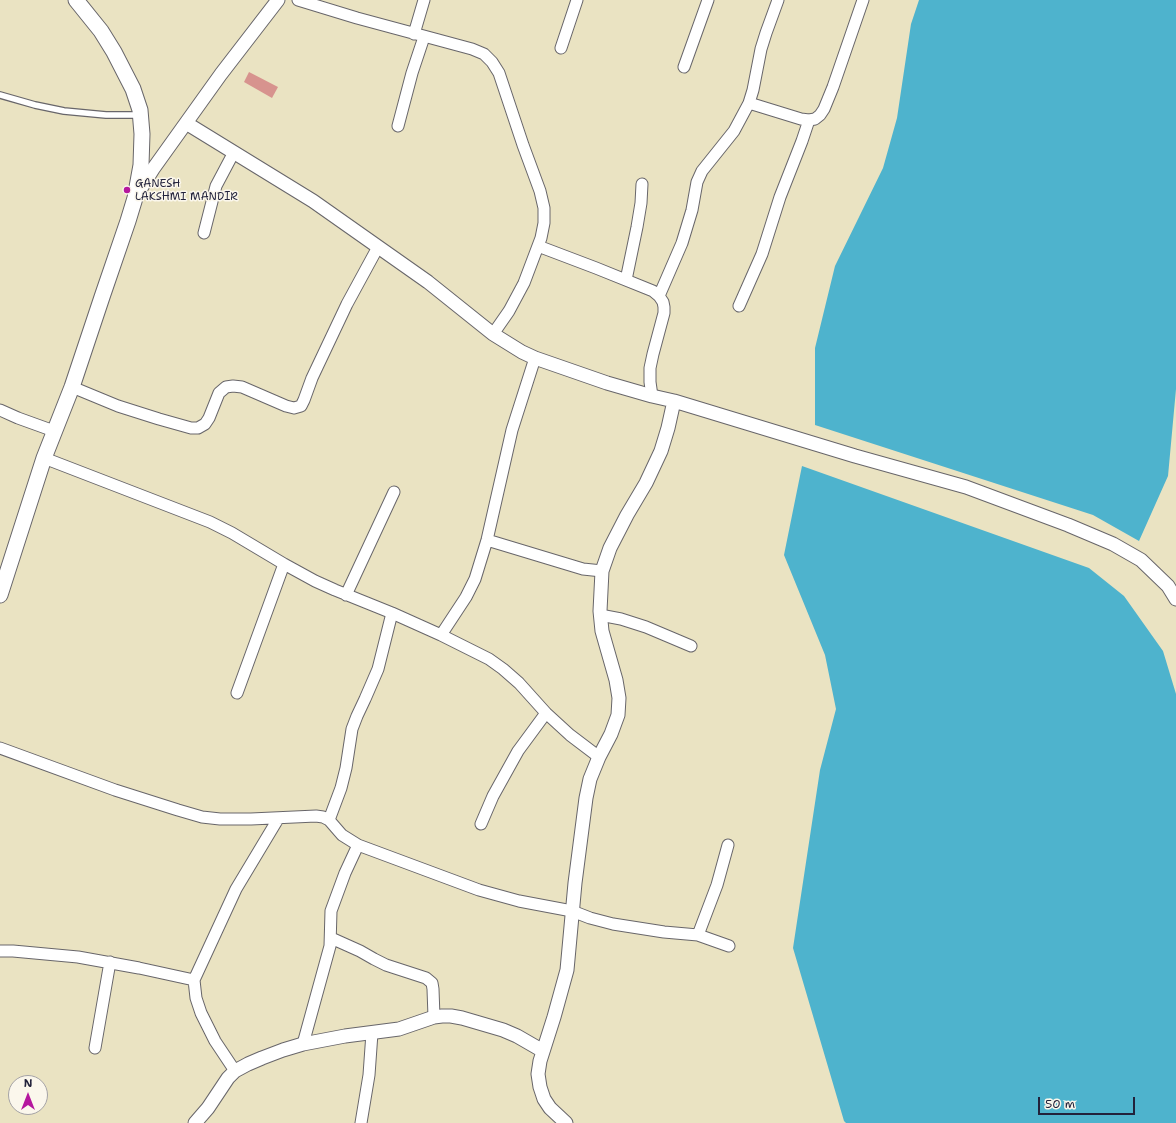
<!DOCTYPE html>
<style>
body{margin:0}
#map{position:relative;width:1176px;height:1123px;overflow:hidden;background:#eae3c2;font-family:"Shantell Sans",sans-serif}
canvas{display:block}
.north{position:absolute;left:8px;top:1075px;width:40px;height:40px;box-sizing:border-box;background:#fbf7ec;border:1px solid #a4a2a5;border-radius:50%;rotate:0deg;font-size:11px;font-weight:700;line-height:16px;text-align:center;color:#22223b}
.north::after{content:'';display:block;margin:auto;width:14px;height:18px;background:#b5179e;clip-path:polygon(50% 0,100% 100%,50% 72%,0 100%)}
.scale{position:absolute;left:1038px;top:1097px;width:97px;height:18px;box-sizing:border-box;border:2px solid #22223b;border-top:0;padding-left:5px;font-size:12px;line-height:14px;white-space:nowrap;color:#22223b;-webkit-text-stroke:3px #fbf7ec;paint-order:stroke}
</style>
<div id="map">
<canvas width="1176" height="1123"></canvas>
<div class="north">N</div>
<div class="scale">50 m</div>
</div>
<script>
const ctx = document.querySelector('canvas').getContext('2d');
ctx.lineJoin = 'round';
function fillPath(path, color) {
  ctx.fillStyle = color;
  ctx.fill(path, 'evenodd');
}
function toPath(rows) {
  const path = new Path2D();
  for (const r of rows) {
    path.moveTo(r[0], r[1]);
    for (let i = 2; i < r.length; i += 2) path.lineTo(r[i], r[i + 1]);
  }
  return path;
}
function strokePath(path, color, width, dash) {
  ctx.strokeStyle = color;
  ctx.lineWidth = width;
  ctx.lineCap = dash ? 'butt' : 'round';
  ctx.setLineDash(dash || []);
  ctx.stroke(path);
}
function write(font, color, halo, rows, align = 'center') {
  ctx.font = font + ' "Shantell Sans",sans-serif';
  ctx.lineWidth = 3;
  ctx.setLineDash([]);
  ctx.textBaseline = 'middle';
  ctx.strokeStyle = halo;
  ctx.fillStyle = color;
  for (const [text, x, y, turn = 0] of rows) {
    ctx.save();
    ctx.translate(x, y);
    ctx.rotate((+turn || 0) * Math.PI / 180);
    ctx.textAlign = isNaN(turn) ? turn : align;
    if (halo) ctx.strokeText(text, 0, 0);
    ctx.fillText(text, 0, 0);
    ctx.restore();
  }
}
fillPath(toPath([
 [919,0,1176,0,1176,389,1168,476,1139,541,1093,515,815,425,815,348,835,266,883,168,897,118,911,24],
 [802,466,1089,568,1124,596,1163,651,1176,694,1176,1123,846,1123,844,1121,793,948,820,770,836,709,825,655,784,555]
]), '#4eb3cd');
fillPath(toPath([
 [249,72,278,87,272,98,244,82]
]), '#d7938e');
const service = toPath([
 [0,95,35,105,64,111,106,115,139,115]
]);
const minor = toPath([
 [298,0,357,18,472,49,484,54,492,62,499,73,523,145,540,191,544,208,544,223,541,238,524,283,509,311,493,334],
 [414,34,424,0],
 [561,48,577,0],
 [684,67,708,0],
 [749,103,801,119,809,120,815,119,820,115,824,109,833,87,863,0],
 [398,126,412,73,424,37],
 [204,233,216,186,234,152],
 [538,246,596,268,653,291,659,296,663,302,664,307,664,313,653,354,650,368,650,382,652,396],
 [626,280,637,227,641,203,642,184],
 [659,296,682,243,692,210,697,182,702,171,734,131,749,103,753,90,761,49,766,33,778,0],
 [739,306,762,254,780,197,802,141,809,120],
 [72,387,118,406,159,419,191,428,198,428,205,424,209,418,219,393,226,387,233,386,242,387,286,406,294,408,301,406,304,400,312,378,347,304,378,247],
 [0,410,18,418,54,431],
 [44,458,210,522,232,533,284,564,315,581,335,590,392,613,441,635,489,659,503,669,519,683,546,713,570,735,599,757],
 [487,540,583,569,602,571],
 [346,595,394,492],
 [600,615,621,619,646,627,691,646],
 [441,635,466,597,475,579,487,540,512,430,535,358],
 [237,693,284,564],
 [0,748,115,790,178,810,202,817,220,819,251,819,316,816,323,817,329,820,342,835,358,845,479,890,519,901,572,911,590,918,613,924,664,932,698,935,729,946],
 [329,820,341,788,346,768,352,729,357,716,365,699,378,669,392,613],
 [481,824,493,796,518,751,546,713],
 [698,935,717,885,728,845],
 [331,938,360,951,374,959,386,965,426,978,432,983,433,989,434,1017],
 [0,951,13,951,78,957,139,968,194,980],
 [303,1044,330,946,331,911,345,873,358,845],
 [95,1048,110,962],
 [235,1071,215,1041,201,1013,196,998,194,980,236,889,278,819],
 [361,1123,369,1075,372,1033]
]);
const tertiary = toPath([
 [186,123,313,201,428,282,493,334,522,352,535,358,607,383,652,396,674,401,855,456,966,487,1068,525,1113,544,1141,560,1168,586,1176,599],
 [136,196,153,169,221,74,278,0],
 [195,1123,208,1108,228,1078,235,1071,248,1064,262,1058,283,1050,303,1044,345,1036,399,1029,434,1017,442,1016,451,1016,462,1018,503,1030,517,1036,543,1051],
 [566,1123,550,1108,544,1099,540,1087,538,1074,540,1061,554,1017,567,970,575,883,586,798,590,779,599,757,611,734,618,715,619,698,616,680,602,631,600,611,602,571,610,548,627,515,646,483,661,451,668,428,674,401]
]);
const secondary = toPath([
 [0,595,44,458,72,387,102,297,128,221,135,198,141,165,142,134,140,110,133,89,114,52,101,31,76,0]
]);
strokePath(service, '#68666a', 8);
strokePath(minor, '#68666a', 13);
strokePath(tertiary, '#68666a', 15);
strokePath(secondary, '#68666a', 17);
strokePath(service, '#fff', 5.5);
strokePath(minor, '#fff', 11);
strokePath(tertiary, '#fff', 13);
strokePath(secondary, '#fff', 15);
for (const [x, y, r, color] of [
 [127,190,4,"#b5179e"]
]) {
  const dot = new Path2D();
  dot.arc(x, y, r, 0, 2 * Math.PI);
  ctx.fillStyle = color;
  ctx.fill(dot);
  strokePath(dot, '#fbf7ec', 1.5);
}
write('11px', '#22223b', '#fbf7ec', [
 ["GANESH",135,184],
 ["LAKSHMI MANDIR",135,197]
], 'left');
</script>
